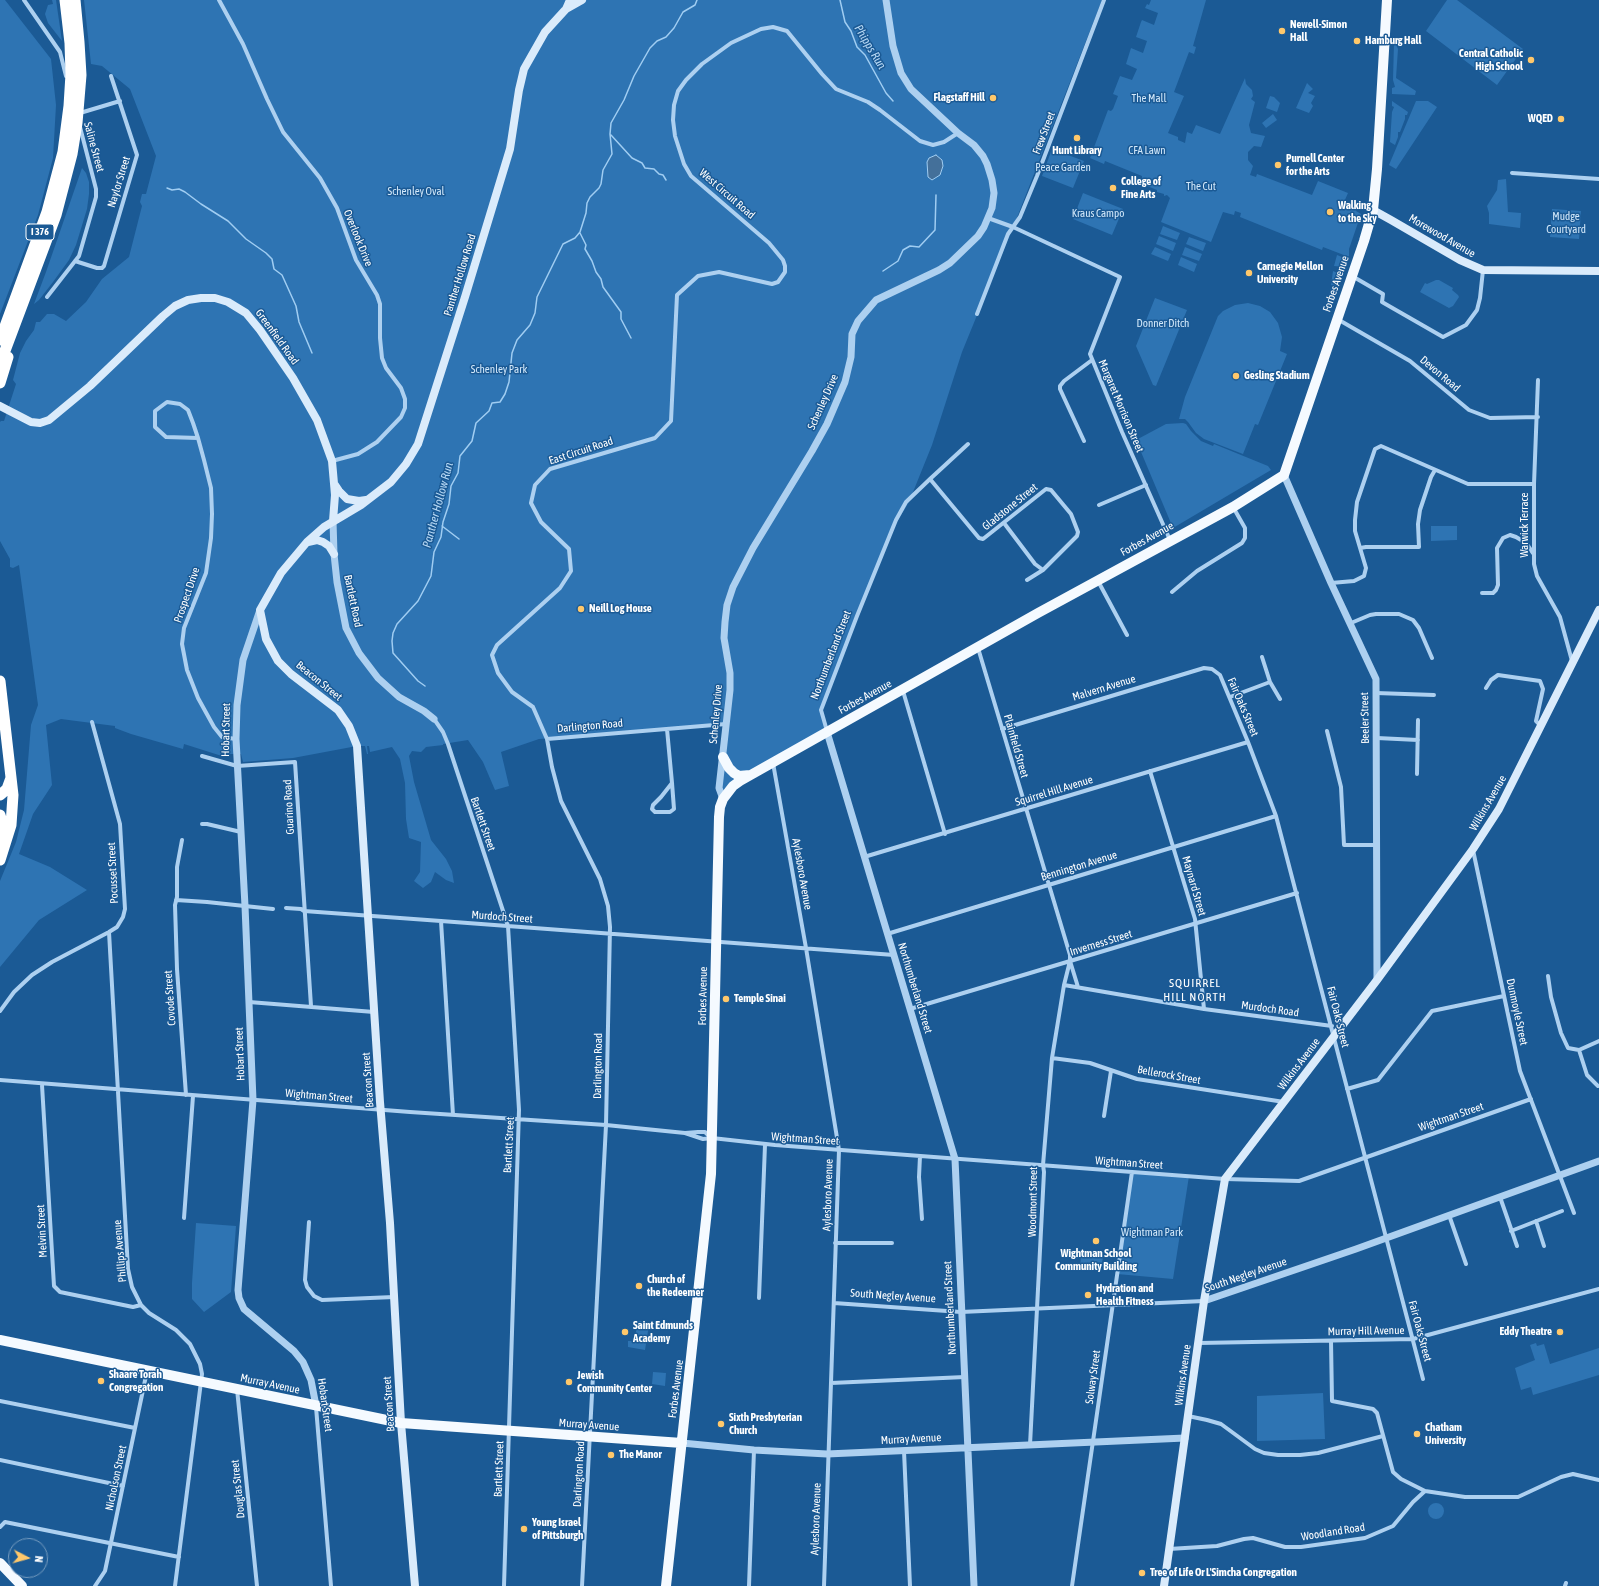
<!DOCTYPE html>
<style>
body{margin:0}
#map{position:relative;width:1599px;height:1586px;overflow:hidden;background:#1b5a95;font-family:"Asap Condensed",sans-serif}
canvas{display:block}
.north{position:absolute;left:8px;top:1538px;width:40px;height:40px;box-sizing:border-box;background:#1b5a95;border:1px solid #769cbf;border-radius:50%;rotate:96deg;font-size:11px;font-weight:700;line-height:16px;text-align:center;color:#fff}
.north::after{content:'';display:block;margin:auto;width:14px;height:18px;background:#ffc86b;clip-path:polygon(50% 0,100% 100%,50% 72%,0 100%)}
</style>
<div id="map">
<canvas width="1599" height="1586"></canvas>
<div class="north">N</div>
</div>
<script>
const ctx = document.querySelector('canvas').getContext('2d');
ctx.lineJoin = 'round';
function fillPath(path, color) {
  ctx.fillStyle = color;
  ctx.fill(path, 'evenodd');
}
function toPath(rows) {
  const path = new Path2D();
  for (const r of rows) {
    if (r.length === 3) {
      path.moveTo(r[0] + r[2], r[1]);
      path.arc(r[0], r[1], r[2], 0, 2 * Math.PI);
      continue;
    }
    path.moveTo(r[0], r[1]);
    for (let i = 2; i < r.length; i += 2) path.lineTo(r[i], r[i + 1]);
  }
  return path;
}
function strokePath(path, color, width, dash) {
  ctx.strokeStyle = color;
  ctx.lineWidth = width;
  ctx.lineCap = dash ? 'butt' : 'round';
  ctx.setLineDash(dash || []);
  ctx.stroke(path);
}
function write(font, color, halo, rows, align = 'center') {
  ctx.font = font + ' "Asap Condensed",sans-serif';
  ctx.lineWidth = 3;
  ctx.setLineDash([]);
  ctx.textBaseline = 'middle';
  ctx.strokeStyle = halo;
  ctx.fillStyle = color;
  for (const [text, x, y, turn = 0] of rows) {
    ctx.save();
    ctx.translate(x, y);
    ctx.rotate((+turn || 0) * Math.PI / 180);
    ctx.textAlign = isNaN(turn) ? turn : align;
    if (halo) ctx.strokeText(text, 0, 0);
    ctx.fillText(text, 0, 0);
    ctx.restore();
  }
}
fillPath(toPath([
 [0,0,5,0,51,59,56,105,53,158,38,215,0,314],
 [52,0,56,0,62,41,48,23,45,14,48,5,53,4],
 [84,0,1102,0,1018,215,962,352,932,445,909,502,892,530,821,710,827,732,740,781,723,799,719,791,726,724,539,739,501,752,509,786,495,790,483,762,468,740,443,744,443,745,426,747,421,752,412,751,409,756,414,782,431,840,446,859,452,871,454,883,446,880,435,872,431,882,423,888,414,881,420,872,421,842,409,838,406,819,405,783,400,759,392,747,370,752,369,746,367,746,368,754,367,754,365,746,357,746,293,758,243,762,241,754,229,754,229,757,225,757,184,744,183,749,131,734,115,728,115,726,61,719,46,725,52,785,33,814,19,854,50,867,87,890,39,920,0,967,0,881,16,842,24,810,31,725,38,705,19,565,13,568,10,567,10,559,0,541,0,422,1,421,4,421,16,384,13,380,20,353,26,341,34,330,36,322,40,322,47,314,54,314,66,321,86,302,102,279,129,257,142,206,140,202,142,194,146,194,156,156,130,89,102,66,91,64],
 [1151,0,1206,0,1193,46,1196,47,1194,54,1189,52,1174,92,1184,96,1168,133,1178,137,1178,140,1185,143,1187,132,1192,134,1196,125,1220,134,1245,78,1246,84,1252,90,1253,96,1251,99,1255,102,1249,125,1251,133,1265,136,1261,147,1254,146,1248,152,1248,160,1253,166,1250,175,1256,177,1257,174,1312,195,1318,181,1348,193,1344,202,1357,207,1356,211,1361,214,1349,249,1349,257,1323,247,1322,250,1240,217,1241,213,1235,211,1234,215,1223,212,1211,242,1161,222,1170,198,1167,195,1164,196,1164,194,1157,192,1157,190,1147,186,1148,182,1142,179,1142,176,1105,161,1104,164,1090,158,1108,110,1111,111,1113,109,1118,96,1113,94,1120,76,1132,80,1137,69,1126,64,1131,48,1143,53,1147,41,1136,37,1141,22,1142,20,1154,25,1158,13,1145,8,1147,4,1149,5],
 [1447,0,1457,0,1523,49,1497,85,1426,31],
 [1394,42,1395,42,1398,49,1396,78,1416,91,1415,95,1392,94,1392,88,1395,87,1393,80],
 [1307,83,1313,89,1308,93,1315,96,1311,103,1313,106,1309,113,1296,108],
 [1270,96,1274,97,1280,103,1277,112,1266,108],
 [1392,101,1408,112,1407,115,1405,115,1405,119,1400,132,1398,132,1398,137,1395,145,1390,142,1392,112,1394,107,1392,106],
 [1416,101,1428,101,1437,107,1396,169,1389,165],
 [1273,114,1277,120,1266,128,1262,123],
 [1052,149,1084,161,1073,188,1042,176],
 [82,168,86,173,89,182,89,194,87,209,76,245,69,260,53,282,39,300,34,304,46,272],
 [1506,179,1508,212,1521,213,1520,228,1489,224,1489,213,1487,206,1497,190,1498,180],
 [1083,193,1123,209,1112,235,1073,219],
 [1552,209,1581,211,1579,239,1550,237],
 [1163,226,1180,233,1177,240,1160,234],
 [1159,236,1176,243,1173,251,1156,244],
 [1189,237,1206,243,1203,251,1186,244],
 [1155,247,1171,254,1168,261,1151,254],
 [1185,247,1202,254,1199,261,1182,255],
 [1337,255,1347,259,1344,267,1334,266],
 [1181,257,1197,264,1194,272,1178,265],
 [1333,271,1342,275,1338,288,1331,285],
 [1436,280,1439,280,1453,288,1452,290,1458,295,1459,297,1453,306,1449,308,1420,292,1425,283,1427,284],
 [1331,288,1337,290,1330,309,1329,310,1326,309],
 [1155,298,1187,310,1156,386,1153,385,1136,346],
 [1248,303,1260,306,1270,312,1278,323,1282,337,1280,351,1287,354,1258,425,1255,424,1243,454,1204,439,1196,433,1188,422,1185,419,1179,419,1185,397,1218,316,1223,311,1235,305],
 [1183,423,1186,424,1191,431,1201,441,1213,446,1214,444,1268,466,1271,470,1173,528,1136,440,1166,424],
 [1431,526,1457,526,1457,540,1431,541],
 [1132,1172,1189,1176,1173,1279,1117,1274],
 [196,1223,236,1226,231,1292,204,1312,192,1299,192,1283],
 [1081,1254,1103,1257,1101,1270,1080,1271],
 [637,1321,641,1321,643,1324,649,1325,645,1350,628,1347,628,1341,635,1341],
 [1536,1343,1537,1346,1544,1344,1550,1364,1599,1348,1599,1375,1533,1395,1531,1387,1521,1390,1515,1368,1535,1360,1530,1345],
 [653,1372,666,1373,665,1386,652,1384],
 [1323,1393,1325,1439,1257,1441,1257,1396],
 [1436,1511,8]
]), '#2e74b3');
const water = toPath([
 [936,155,942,160,943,166,940,175,932,180,928,177,927,162,929,158,936,155]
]);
fillPath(water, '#44709a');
strokePath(water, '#a0cdf2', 1);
strokePath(toPath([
 [840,0,845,22,851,31,857,47,865,55,886,93,893,101],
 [611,135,632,158,642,163,645,168,654,169,659,174,663,175,666,180],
 [167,188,172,190,179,189,185,192,201,204,228,221,246,239,266,253,272,259,274,269,282,275,296,306,299,322,312,353],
 [580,233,586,245,585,249,592,261,596,272,601,279,603,287,621,312,621,319,631,338],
 [883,271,898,261,903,250,910,246,919,247,935,230,936,195],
 [442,526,459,539],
 [425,686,418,681,393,653,392,641,393,633,397,624,418,601,431,576,434,552,441,537,443,522,449,504,451,486,458,473,460,456,472,441,476,423,489,411,492,403,500,402,505,394,509,382,512,353,517,340,530,325,535,313,537,297,563,244,575,238,580,232,586,213,587,203,590,197,599,188,601,184,603,170,612,154,610,134,611,123,624,100,634,76,650,48,657,41,666,37,674,28,683,12,695,5,697,0]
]), '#a0cdf2', 1.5);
strokePath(toPath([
 [24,0,60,52,66,76],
 [219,0,243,44,267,99,283,132,320,178,337,208,356,260,377,295,380,304,380,338,382,358,386,368,401,388,405,399,405,408,401,417,377,442,358,454,332,461],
 [80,113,120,101],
 [1512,173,1599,179],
 [988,218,1013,227,1120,277,1090,354,1122,432,1170,540],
 [75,261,97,268,102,268,104,266,137,155,111,76],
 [1352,276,1383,294,1382,302,1443,337,1466,325,1477,310,1480,298,1483,270],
 [47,297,79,256,96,197,96,189,80,127],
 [977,314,1008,234,1020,217,1037,176,1104,0],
 [1339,320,1410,361,1469,410,1490,418,1538,417],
 [1538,380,1534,484,1534,564,1537,576,1560,617,1572,661],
 [198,438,166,437,155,427,155,411,167,402,180,404,188,410,193,423,198,438,204,460,211,488,212,514,211,538,206,573,184,628,182,644,187,670,198,698,214,727,222,737,236,739],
 [1084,441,1060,389,1060,386,1064,381,1092,360],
 [930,479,979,538,983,539,1046,489,1051,490,1071,514,1078,532,1077,536,1043,570,1027,580],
 [1099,505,1146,485],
 [1004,523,1035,564,1043,570],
 [1360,548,1366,547,1419,547,1418,524,1420,510,1431,477,1435,470],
 [1098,581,1127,635],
 [1331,583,1354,581,1364,576,1366,568,1355,531,1355,520,1357,502,1375,449,1381,446,1468,484,1534,484],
 [1172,592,1197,571,1242,543,1245,538,1245,528,1233,507],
 [1482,593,1493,593,1496,590,1498,585,1497,548,1503,538,1510,535,1516,537,1526,543,1533,553],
 [1351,623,1370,615,1376,614,1399,614,1413,620,1419,628,1432,658],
 [978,648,1070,955,1070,961,1078,987],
 [1262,657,1270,682,1280,699],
 [1486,688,1491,680,1498,675,1540,681,1543,689,1536,721,1541,726],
 [903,691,945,834],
 [1376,693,1434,695],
 [1230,697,1270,682],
 [434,719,443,732,448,744,508,926,519,1110,504,1586],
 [667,729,672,783],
 [1002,729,1204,668,1212,669,1220,675,1248,742,1276,816,1423,1379],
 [827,731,821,710,857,616,896,520,906,502,930,479,968,444],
 [1327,731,1341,787,1344,845,1376,845],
 [1377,738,1418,740],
 [547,739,726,724],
 [202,756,237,766,295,762,311,1006],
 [773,763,806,948,839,1150,824,1586],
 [1150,771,1195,919,1204,1009],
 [1417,774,1418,720],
 [672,783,674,809,670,812,655,812,652,809,653,805,661,797,672,783],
 [202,824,207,824,241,832],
 [182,840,177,867,177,897,175,905,177,969,186,1095],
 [1473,850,1520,1071,1574,1213],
 [864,857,1248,742],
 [176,900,207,902,273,909],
 [286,908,301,909,304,911,441,921,894,955],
 [441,921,453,1115],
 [109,932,128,1269,132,1287,141,1305,149,1313,176,1330,190,1344,200,1364,202,1374,175,1586],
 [887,934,1276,816],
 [1548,976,1551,997,1561,1033,1568,1048,1579,1050,1599,1041],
 [1064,985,1204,1009,1332,1026],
 [249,1002,374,1012],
 [910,1009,1297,893],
 [0,1011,14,992,32,975,52,962,109,932,117,927,123,917,125,909,120,824,92,722],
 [1579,1050,1587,1075,1598,1086],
 [1052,1058,1090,1063,1137,1079,1284,1102],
 [0,1080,410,1112,606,1125,685,1133,698,1132,705,1132,710,1137],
 [42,1085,54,1286,60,1292,133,1307,141,1305],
 [1347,1089,1378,1080,1432,1011,1504,996],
 [1104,1116,1111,1071],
 [685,1133,703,1139,712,1138,775,1145,1225,1179,1299,1181,1531,1099],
 [920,1156,919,1177,922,1219],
 [1500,1197,1517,1246],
 [1449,1215,1466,1264],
 [184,1218,193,1096],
 [1536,1221,1544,1246],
 [309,1222,305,1280,307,1287,314,1296,322,1300,394,1297],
 [1511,1231,1562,1211],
 [835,1243,892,1243],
 [759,1298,765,1145],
 [834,1303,961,1312,1204,1301],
 [1331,1341,1332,1401,1373,1409,1377,1413,1393,1472,1401,1479,1425,1491,1465,1497,1518,1497,1561,1477,1573,1474,1599,1480],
 [1199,1343,1413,1339,1599,1289],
 [831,1383,965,1377],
 [237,1389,257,1586],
 [0,1401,135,1428],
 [316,1407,331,1586],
 [1188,1416,1207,1420,1221,1424,1255,1449,1264,1453,1278,1455,1300,1455,1318,1453,1383,1436],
 [1030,1445,1044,1172,1043,1165,1052,1058,1064,985,1070,961],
 [904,1451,910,1586],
 [0,1460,123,1486],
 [0,1527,5,1522,179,1557],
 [1169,1549,1217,1546,1244,1539,1253,1538,1285,1547,1301,1547,1365,1538,1393,1526,1413,1502,1425,1491],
 [95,1586,105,1571,147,1371],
 [582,1586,606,1125,610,927,608,906,600,879,561,801,552,767,547,739,533,707,512,692,498,673,492,655,497,645,560,588,571,571,569,549,541,522,531,503,535,485,550,469,655,438,671,421,677,295,698,276,719,272,772,284,778,282,785,272,785,266,783,260,769,243,691,176,684,164,675,136,673,120,674,105,678,91,686,80,702,64,731,43,761,29,773,27,787,31,822,74,836,89,868,102,880,110,920,141,933,145,944,142,958,133],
 [749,1586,754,1450],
 [1072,1586,1132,1172],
 [1565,1586,1566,1583]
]), '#add0f0', 4);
strokePath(toPath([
 [1284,475,1331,583,1376,679,1377,980],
 [333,521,334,554,337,582,346,628,359,653,378,678,399,697,424,711,434,719],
 [260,610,243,660,237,705,236,739,245,906,253,1100,238,1290,239,1298,244,1309,294,1351,303,1362,311,1380,316,1406],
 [827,732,955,1159,974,1586],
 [723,799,719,788,730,690,730,673,724,638,725,622,727,605,733,587,753,548,812,451,827,424,845,382,851,357,852,334,858,321,876,300,939,270,950,263,978,236,984,227,992,208,994,193,992,180,987,164,983,156,974,145,958,133,911,89,901,73,893,46,886,0],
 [1204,1301,1356,1249,1599,1161],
 [682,1443,754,1450,827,1454,1185,1438]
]), '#add0f0', 7);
strokePath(toPath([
 [566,9,582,0],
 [1373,210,1391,220,1460,260,1483,270,1599,271],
 [0,406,31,422,40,423,49,420,90,386,163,316,175,306,188,300,201,298,215,298,228,302,246,313,260,330,293,378,317,420,332,461,335,495,333,521],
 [335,485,339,491,347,499,359,501,366,500],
 [308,542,317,540,323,542,329,546,334,554],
 [415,1586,401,1423,390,1223,380,1102,357,746,349,726,338,710,291,674,278,661,266,639,260,610,281,573,307,542,324,527,361,505,391,482,406,464,418,444,465,297,510,149,519,90,524,69,545,32,566,9,570,0],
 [1164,1586,1204,1301,1225,1179,1377,980,1473,849,1499,809,1599,610]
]), '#daebfb', 8);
strokePath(toPath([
 [723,757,729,768,734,773,739,776,750,775],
 [0,1340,401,1423,682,1443],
 [0,1563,22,1586],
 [666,1586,711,1174,719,817,720,807,723,799,733,786,740,781,1038,613,1233,507,1284,475,1364,241,1373,210,1377,169,1387,0]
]), '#f5faff', 10);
strokePath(toPath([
 [0,340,47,212,63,152,69,106,71,74,70,43,65,0],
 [0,364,56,215,72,154,77,123,81,75,79,42,75,0],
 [0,383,8,357],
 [0,681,13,795,11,825,0,860],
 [0,795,7,789,11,778],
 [0,815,3,825,0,838]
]), '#fff', 11);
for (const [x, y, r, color] of [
 [1282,31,4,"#ffc86b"],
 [1357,41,4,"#ffc86b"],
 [1531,60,4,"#ffc86b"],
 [993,98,4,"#ffc86b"],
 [1561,119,4,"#ffc86b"],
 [1077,138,4,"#ffc86b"],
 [1278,165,4,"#ffc86b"],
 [1113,188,4,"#ffc86b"],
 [1330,212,4,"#ffc86b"],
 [1249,273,4,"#ffc86b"],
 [1236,376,4,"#ffc86b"],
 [581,609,4,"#ffc86b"],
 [726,999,4,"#ffc86b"],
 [1096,1241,4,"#ffc86b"],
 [639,1286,4,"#ffc86b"],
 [1088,1295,4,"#ffc86b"],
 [625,1332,4,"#ffc86b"],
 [1560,1332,4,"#ffc86b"],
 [101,1381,4,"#ffc86b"],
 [569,1382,4,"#ffc86b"],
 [721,1424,4,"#ffc86b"],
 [1417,1434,4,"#ffc86b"],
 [611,1455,4,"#ffc86b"],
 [524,1529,4,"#ffc86b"],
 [1142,1573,4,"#ffc86b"]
]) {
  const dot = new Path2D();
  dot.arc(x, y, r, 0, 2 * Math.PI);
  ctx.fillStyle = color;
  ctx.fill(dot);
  strokePath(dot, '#1b5a95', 1.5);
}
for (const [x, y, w] of [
 [40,232,28]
]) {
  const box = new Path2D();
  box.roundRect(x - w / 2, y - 8, w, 16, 3);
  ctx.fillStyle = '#1b5a95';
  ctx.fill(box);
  strokePath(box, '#fff', 1);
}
write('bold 10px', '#fff', null, [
 ["I 376",40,232]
]);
write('bold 11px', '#fff', '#1b5a95', [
 ["Newell-Simon",1290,25],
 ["Hall",1290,38],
 ["Hamburg Hall",1365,41],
 ["Central Catholic",1523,54,"right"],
 ["High School",1523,67,"right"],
 ["Flagstaff Hill",985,98,"right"],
 ["WQED",1553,119,"right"],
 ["Hunt Library",1077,151,"center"],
 ["Purnell Center",1286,159],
 ["for the Arts",1286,172],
 ["College of",1121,182],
 ["Fine Arts",1121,195],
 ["Walking",1338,206],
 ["to the Sky",1338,219],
 ["Carnegie Mellon",1257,267],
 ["University",1257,280],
 ["Gesling Stadium",1244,376],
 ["Neill Log House",589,609],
 ["Temple Sinai",734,999],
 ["Wightman School",1096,1254,"center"],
 ["Community Building",1096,1267,"center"],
 ["Church of",647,1280],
 ["the Redeemer",647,1293],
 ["Hydration and",1096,1289],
 ["Health Fitness",1096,1302],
 ["Saint Edmunds",633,1326],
 ["Academy",633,1339],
 ["Eddy Theatre",1552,1332,"right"],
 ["Shaare Torah",109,1375],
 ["Congregation",109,1388],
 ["Jewish",577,1376],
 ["Community Center",577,1389],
 ["Sixth Presbyterian",729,1418],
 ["Church",729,1431],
 ["Chatham",1425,1428],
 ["University",1425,1441],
 ["The Manor",619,1455],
 ["Young Israel",532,1523],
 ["of Pittsburgh",532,1536],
 ["Tree of Life Or L'Simcha Congregation",1150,1573]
], 'left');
write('11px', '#d3e9fb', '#1b5a95', [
 ["The Mall",1149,99],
 ["CFA Lawn",1147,151],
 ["Peace Garden",1063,168],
 ["The Cut",1201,187],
 ["Schenley Oval",416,192],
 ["Kraus Campo",1098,214],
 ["Mudge",1566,217],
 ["Courtyard",1566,230],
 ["Donner Ditch",1163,324],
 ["Schenley Park",499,370],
 ["Wightman Park",1152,1233]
]);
write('11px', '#fff', '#1b5a95', [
 ["Frew Street",1044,133,-69],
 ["Saline Street",94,147,75],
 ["Naylor Street",119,182,-73],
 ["West Circuit Road",727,194,41],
 ["Morewood Avenue",1442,236,30],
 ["Overlook Drive",358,238,68],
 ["Panther Hollow Road",460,275,-73],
 ["Forbes Avenue",1336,284,-71],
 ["Greenfield Road",277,337,54],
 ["Devon Road",1440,374,40],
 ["Schenley Drive",823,402,-66],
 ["Margaret Morrison Street",1121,406,67],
 ["East Circuit Road",581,451,-18],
 ["Gladstone Street",1010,507,-39],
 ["Warwick Terrace",1525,525,-90],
 ["Forbes Avenue",1147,539,-29],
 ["Prospect Drive",187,595,-71],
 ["Bartlett Road",353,601,78],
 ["Northumberland Street",831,655,-69],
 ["Beacon Street",319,681,39],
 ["Malvern Avenue",1104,688,-17],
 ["Forbes Avenue",865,697,-29],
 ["Fair Oaks Street",1243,707,67],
 ["Schenley Drive",716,714,-85],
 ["Beeler Street",1365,718,-91],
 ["Darlington Road",590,726,-5],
 ["Hobart Street",226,730,-89],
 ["Plainfield Street",1016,746,74],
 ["Squirrel Hill Avenue",1054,791,-17],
 ["Wilkins Avenue",1488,803,-60],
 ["Guarino Road",289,807,-93],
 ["Bartlett Street",483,824,71],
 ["Bennington Avenue",1079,866,-17],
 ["Pocusset Street",113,873,-93],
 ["Aylesboro Avenue",802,874,80],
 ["Maynard Street",1194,886,74],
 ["Murdoch Street",502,917,4],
 ["Inverness Street",1101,943,-17],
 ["Northumberland Street",915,988,73],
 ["Forbes Avenue",703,996,-89],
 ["Covode Street",170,998,-94],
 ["Murdoch Road",1270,1009,8],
 ["Dunmoyle Street",1517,1012,78],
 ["Fair Oaks Street",1338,1017,76],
 ["Hobart Street",240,1054,-92],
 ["Wilkins Avenue",1299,1064,-53],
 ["Darlington Road",598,1066,-89],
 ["Bellerock Street",1169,1075,10],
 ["Beacon Street",368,1080,-94],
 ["Wightman Street",319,1096,5],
 ["Wightman Street",1451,1117,-19],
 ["Wightman Street",805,1139,4],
 ["Bartlett Street",509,1145,-87],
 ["Wightman Street",1129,1163,4],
 ["Aylesboro Avenue",828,1195,-88],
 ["Woodmont Street",1033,1202,-89],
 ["Melvin Street",42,1231,-93],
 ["Phillips Avenue",120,1251,-95],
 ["South Negley Avenue",1246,1275,-19],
 ["South Negley Avenue",893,1296,4],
 ["Northumberland Street",950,1308,-93],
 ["Murray Hill Avenue",1366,1331,-1],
 ["Fair Oaks Street",1420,1331,75],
 ["Wilkins Avenue",1183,1375,-82],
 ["Solway Street",1093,1377,-82],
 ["Murray Avenue",270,1384,12],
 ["Forbes Avenue",676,1389,-83],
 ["Beacon Street",389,1404,-94],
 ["Hobart Street",325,1405,82],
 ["Murray Avenue",589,1425,4],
 ["Murray Avenue",911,1439,-3],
 ["Bartlett Street",499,1469,-88],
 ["Darlington Road",579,1474,-87],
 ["Nicholson Street",116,1478,-78],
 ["Douglas Street",238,1489,-96],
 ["Aylesboro Avenue",816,1519,-88],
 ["Woodland Road",1333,1532,-9]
]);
write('italic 12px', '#b9daf6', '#1b5a95', [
 ["Phipps Run",870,47,59],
 ["Panther Hollow Run",438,505,-75]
]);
ctx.letterSpacing = '1px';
write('12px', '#fff', '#1b5a95', [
 ["SQUIRREL",1195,983],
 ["HILL NORTH",1195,997]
]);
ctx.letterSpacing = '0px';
</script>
